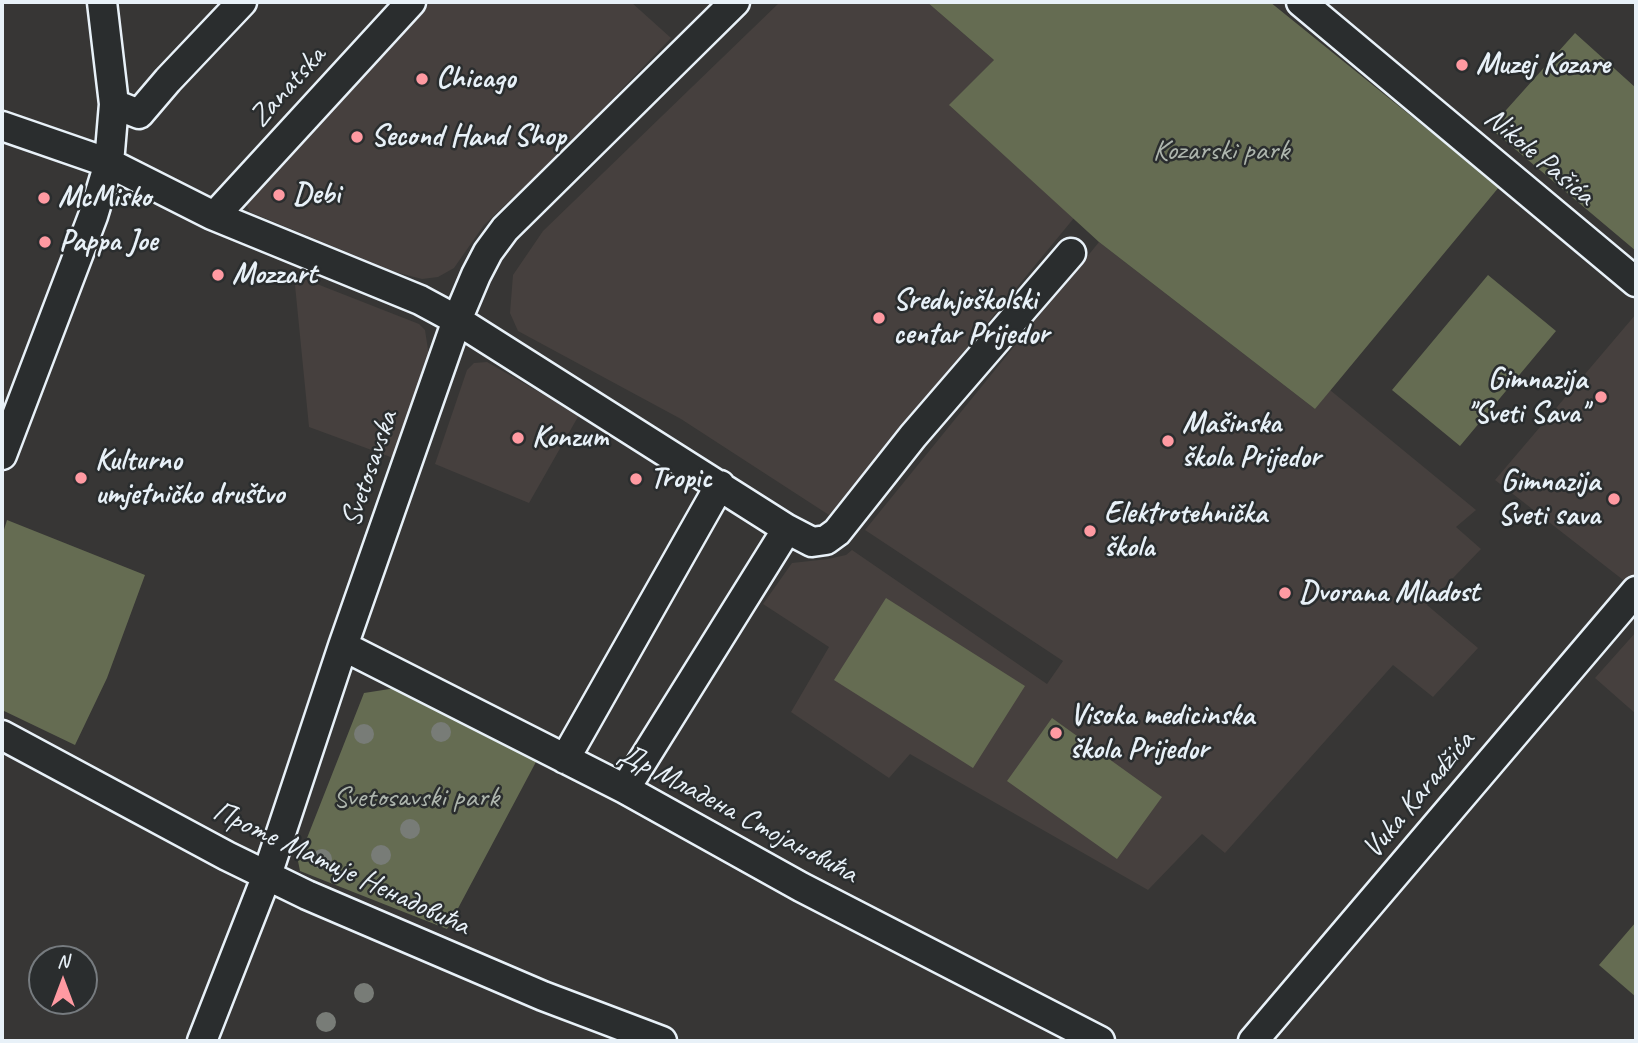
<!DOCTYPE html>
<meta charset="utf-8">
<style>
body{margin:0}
#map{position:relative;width:1638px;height:1043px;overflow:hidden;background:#373635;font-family:Caveat,sans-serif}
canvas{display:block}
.frame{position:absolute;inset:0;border:4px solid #e8f1f8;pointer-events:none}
.north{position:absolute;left:28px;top:945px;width:70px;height:70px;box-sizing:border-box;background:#2a2d2e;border:2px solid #767b7f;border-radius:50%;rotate:0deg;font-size:19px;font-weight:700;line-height:28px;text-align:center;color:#e8f1f8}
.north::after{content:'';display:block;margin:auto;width:24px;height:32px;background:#ff9aa2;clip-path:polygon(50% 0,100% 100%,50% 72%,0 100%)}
</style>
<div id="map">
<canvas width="1638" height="1043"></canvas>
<div class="frame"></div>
<div class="north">N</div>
</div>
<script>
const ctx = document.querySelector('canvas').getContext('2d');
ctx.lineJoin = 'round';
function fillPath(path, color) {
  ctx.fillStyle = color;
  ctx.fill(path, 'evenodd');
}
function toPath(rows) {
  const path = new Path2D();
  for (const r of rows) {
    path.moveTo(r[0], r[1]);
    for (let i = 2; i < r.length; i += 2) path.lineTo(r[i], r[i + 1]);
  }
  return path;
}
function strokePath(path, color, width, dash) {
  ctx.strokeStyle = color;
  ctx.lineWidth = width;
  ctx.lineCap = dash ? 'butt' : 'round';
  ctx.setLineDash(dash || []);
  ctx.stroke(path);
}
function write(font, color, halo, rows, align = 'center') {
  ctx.font = font + ' Caveat,sans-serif';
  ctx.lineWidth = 5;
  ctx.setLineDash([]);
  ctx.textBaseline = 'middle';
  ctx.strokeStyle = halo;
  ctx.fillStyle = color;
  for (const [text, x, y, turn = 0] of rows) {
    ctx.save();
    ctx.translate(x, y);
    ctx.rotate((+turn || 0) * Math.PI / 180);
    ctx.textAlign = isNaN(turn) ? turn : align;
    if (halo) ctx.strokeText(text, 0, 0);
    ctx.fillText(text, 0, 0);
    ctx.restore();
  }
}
fillPath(toPath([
 [431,2,631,2,671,38,561,152,484,225,454,268,438,277,422,279,395,272,250,212,247,206,247,198],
 [780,2,927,2,994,60,950,106,1074,218,829,515,681,419,518,331,510,313,513,275,543,231],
 [1099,242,1315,409,1330,390,1476,510,1456,527,1481,549,1427,605,1478,648,1433,697,1393,665,1225,853,1202,834,1148,890,910,754,889,778,791,712,829,647,763,604,792,563,828,559,846,555,852,550,1047,684,1063,661,865,530],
 [294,275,419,324,425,330,429,356,396,459,309,427],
 [1636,314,1636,572,1627,583,1495,480],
 [487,362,579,415,529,503,435,464,467,370,474,363],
 [1636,632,1636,714,1595,678]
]), '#46403e');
fillPath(toPath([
 [927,2,1270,2,1499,187,1315,409,1099,242,949,105,994,60],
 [1575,33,1636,88,1636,251,1490,128],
 [1488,275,1556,331,1460,446,1392,390],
 [7,520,145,575,107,678,75,745,2,710,2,536],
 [886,598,1025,686,973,768,834,680],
 [396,688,537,760,447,929,300,871,298,861,364,693],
 [1052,718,1162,797,1117,859,1007,781],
 [1636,922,1636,997,1599,965]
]), '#656c52');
const minor = toPath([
 [1301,2,1636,282],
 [114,104,139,114,168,80,242,2],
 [2,126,109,163,212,215,420,300,457,320,787,529,812,542,826,540,837,532,913,436,1071,253],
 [212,215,220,210,411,2],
 [2,455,93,216,109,163,114,104,102,2],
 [343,646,625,789,801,887,1100,1041],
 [2,735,227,856,307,895,543,996,662,1041],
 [565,759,720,485],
 [625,789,787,529],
 [202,1041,267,875,343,646,457,320,476,275,488,252,505,229,735,2],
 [1253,1041,1636,591]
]);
strokePath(minor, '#e8f1f8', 33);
strokePath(minor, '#2a2d2e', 28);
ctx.fillStyle = '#787c77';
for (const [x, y] of [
 [441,732],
 [364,734],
 [410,829],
 [381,855],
 [322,859],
 [364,993],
 [326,1022]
]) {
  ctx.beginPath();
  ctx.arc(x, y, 10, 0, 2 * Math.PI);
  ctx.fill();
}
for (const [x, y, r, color] of [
 [1462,65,7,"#ff9aa2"],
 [422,79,7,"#ff9aa2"],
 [357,137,7,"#ff9aa2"],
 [279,195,7,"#ff9aa2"],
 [44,198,7,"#ff9aa2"],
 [45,242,7,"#ff9aa2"],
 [218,275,7,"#ff9aa2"],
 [879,318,7,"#ff9aa2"],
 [1601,397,7,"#ff9aa2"],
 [518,438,7,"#ff9aa2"],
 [1168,441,7,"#ff9aa2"],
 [81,478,7,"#ff9aa2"],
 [636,479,7,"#ff9aa2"],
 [1614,499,7,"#ff9aa2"],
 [1090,531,7,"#ff9aa2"],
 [1285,593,7,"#ff9aa2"],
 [1056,733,7,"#ff9aa2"]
]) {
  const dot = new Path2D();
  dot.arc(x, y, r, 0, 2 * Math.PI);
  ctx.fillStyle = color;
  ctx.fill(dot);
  strokePath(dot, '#2a2d2e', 2.5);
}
write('bold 30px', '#e8f1f8', '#2a2d2e', [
 ["Muzej Kozare",1476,65],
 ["Chicago",436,79],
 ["Second Hand Shop",371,137],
 ["Debi",293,195],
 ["McMisko",58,198],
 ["Pappa Joe",59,242],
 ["Mozzart",232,275],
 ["Srednjoškolski",893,301],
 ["centar Prijedor",893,335],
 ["Gimnazija",1587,380,"right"],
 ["\"Sveti Sava\"",1587,414,"right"],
 ["Mašinska",1182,424],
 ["škola Prijedor",1182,458],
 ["Konzum",532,438],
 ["Kulturno",95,461],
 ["umjetničko društvo",95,495],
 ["Tropic",650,479],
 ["Gimnazija",1600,482,"right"],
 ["Sveti sava",1600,516,"right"],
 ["Elektrotehnička",1104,514],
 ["škola",1104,548],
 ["Dvorana Mladost",1299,593],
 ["Visoka medicinska",1070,716],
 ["škola Prijedor",1070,750]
], 'left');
write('30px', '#e8f1f8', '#2a2d2e', [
 ["Zanatska",288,87,-48],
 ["Nikole Pašića",1539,157,40],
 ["Svetosavska",370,469,-71],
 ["Vuka Karadžića",1419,795,-50],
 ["Др Младена Стојановића",738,814,28],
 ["Проте Матије Ненадовића",341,869,25]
]);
write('30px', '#adb5ad', '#2a2d2e', [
 ["Kozarski park",1221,151],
 ["Svetosavski park",416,798]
]);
</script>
